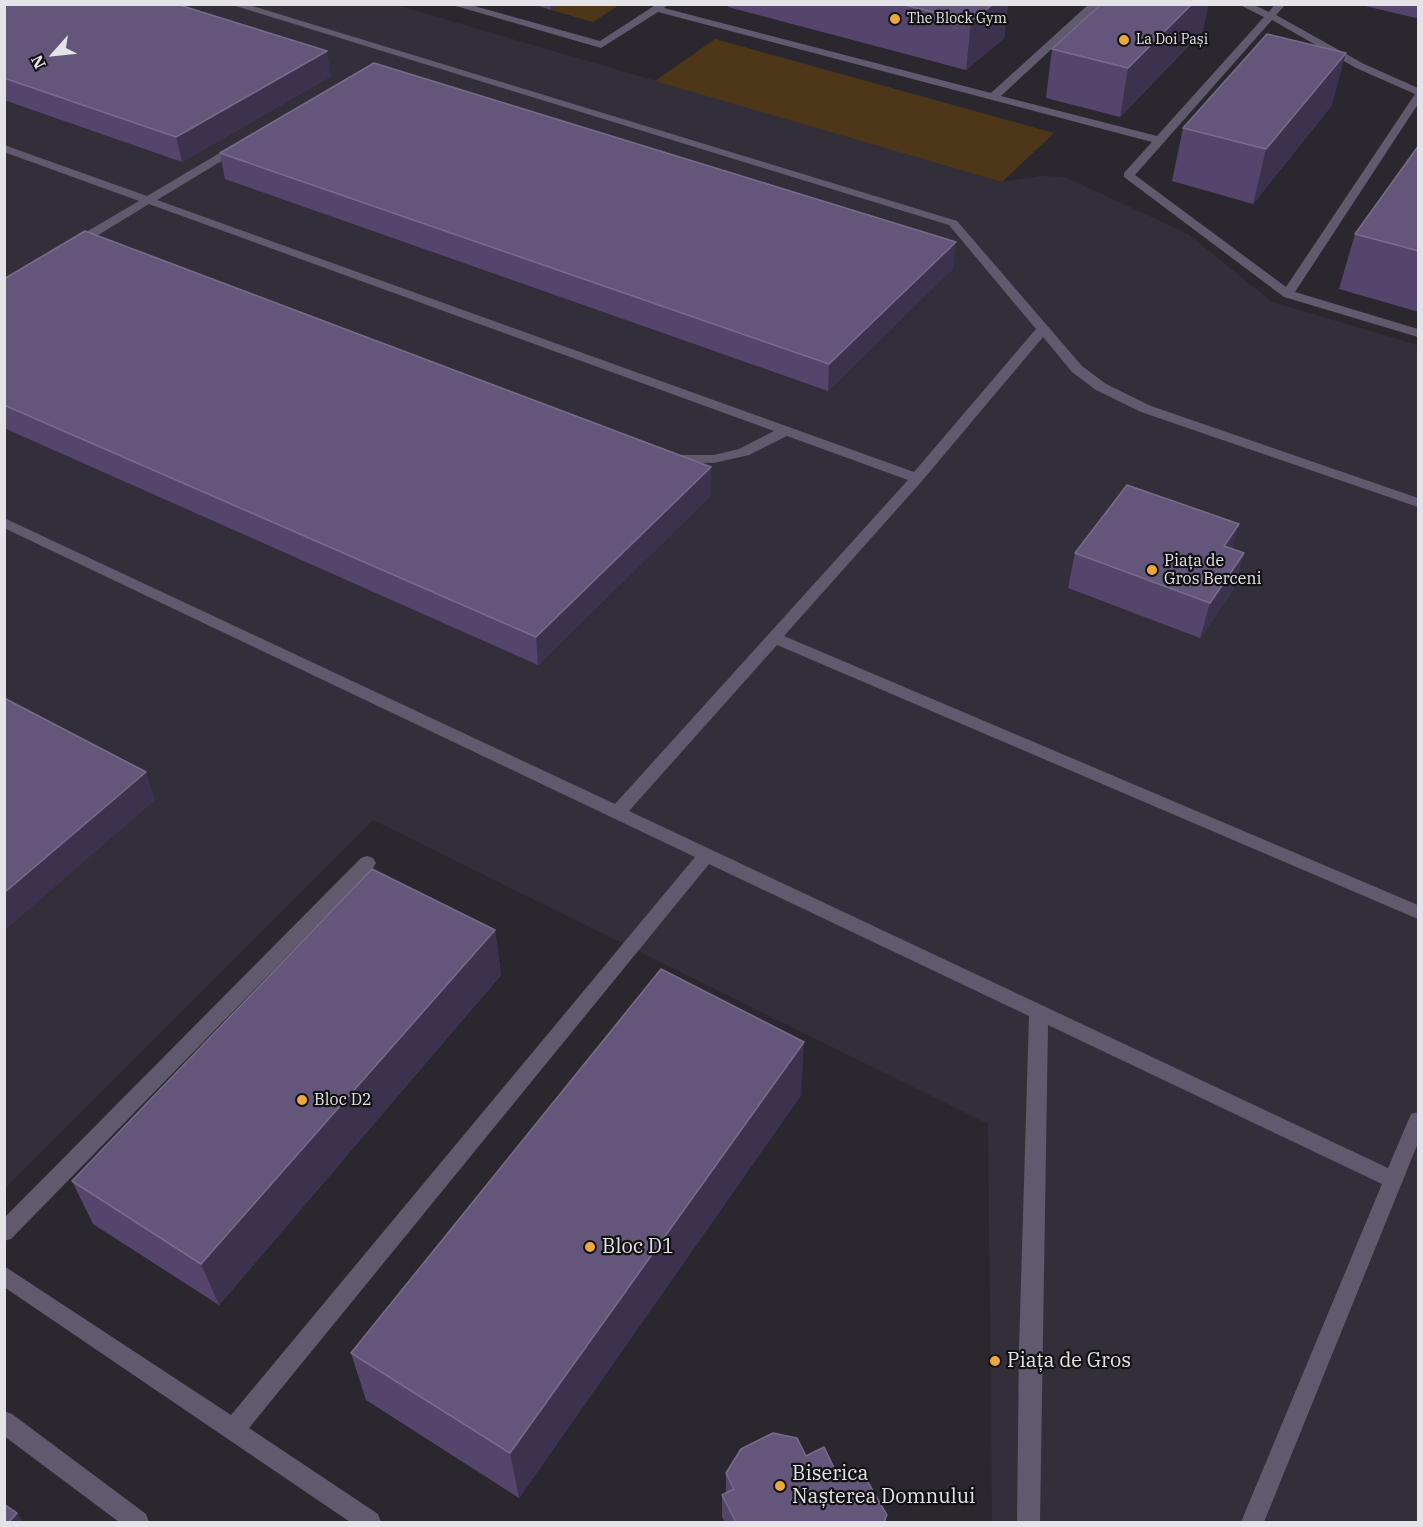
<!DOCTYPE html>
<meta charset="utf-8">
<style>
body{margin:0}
#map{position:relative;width:1423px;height:1527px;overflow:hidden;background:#2a282e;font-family:"IBM Plex Serif",serif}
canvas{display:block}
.frame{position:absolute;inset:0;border:6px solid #e4e3e7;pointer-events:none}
.north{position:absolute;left:24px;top:24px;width:60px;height:60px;-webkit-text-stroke:4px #121214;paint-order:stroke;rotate:243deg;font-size:16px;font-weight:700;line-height:24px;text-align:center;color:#e4e3e7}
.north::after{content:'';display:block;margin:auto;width:21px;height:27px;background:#e4e3e7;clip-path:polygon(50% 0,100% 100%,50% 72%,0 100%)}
</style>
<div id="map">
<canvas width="1423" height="1527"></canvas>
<div class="frame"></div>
<div class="north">N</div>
</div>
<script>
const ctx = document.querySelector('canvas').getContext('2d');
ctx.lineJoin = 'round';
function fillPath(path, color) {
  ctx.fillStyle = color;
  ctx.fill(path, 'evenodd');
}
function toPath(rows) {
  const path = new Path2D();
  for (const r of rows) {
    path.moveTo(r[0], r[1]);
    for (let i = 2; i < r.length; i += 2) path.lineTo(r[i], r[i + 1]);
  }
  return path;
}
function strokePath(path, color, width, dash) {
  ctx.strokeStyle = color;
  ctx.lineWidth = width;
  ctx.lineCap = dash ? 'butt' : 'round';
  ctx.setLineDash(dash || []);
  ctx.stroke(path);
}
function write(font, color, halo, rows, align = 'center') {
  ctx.font = font + ' "IBM Plex Serif",serif';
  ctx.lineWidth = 4.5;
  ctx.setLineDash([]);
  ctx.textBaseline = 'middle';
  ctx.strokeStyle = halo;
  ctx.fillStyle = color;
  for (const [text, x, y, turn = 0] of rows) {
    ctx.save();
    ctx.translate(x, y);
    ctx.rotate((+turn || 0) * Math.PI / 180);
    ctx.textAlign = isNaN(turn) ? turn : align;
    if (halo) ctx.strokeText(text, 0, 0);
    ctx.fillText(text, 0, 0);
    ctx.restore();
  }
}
fillPath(toPath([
 [5,5,396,5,1002,182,1040,176,1065,177,1188,234,1272,302,1418,345,1418,1522,992,1522,988,1124,373,820,5,1188]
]), '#332f3a');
fillPath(toPath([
 [559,5,619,5,593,22,551,10],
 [715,39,1054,133,1002,182,655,81]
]), '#4d3718');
fillPath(toPath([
 [229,4,246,4,957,221,1082,366,1106,384,1151,406,1418,498,1418,507,1141,412,1096,390,1072,372,1043,337,922,481,784,636,1418,905,1418,919,777,645,629,811,1388,1168,1411,1114,1418,1112,1418,1143,1264,1522,1241,1522,1382,1184,1048,1025,1040,1522,1017,1522,1019,1349,1029,1016,709,864,249,1428,378,1514,381,1522,350,1522,4,1287,4,1266,231,1415,695,857,4,528,4,518,615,804,908,480,787,436,749,455,714,463,664,462,662,459,669,455,714,455,739,449,774,431,149,204,77,248,69,248,69,242,139,201,4,152,4,145,147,196,235,144,243,144,243,148,157,200,914,472,1036,329,949,225,229,4],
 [367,856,373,858,376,863,373,868,11,1239,4,1241,4,1218,361,858,367,856],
 [4,1411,12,1414,146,1514,149,1522,119,1522,4,1436,4,1411]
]), '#615a6e');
fillPath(toPath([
 [449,4,467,4,600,41,657,4,669,4,664,8,991,93,1089,4,1100,4,1001,96,1157,136,1264,17,1238,4,1252,4,1269,12,1275,4,1286,4,1276,15,1364,64,1418,88,1418,104,1295,292,1418,329,1418,337,1284,297,1124,177,1124,173,1152,142,658,12,601,48,449,4],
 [1272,20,1356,68,1415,94,1286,287,1135,175,1272,20]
]), '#615a6e');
fillPath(toPath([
 [4,4,331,76,182,162,4,100],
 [532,4,559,4,551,10],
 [728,4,1008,4,1004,38,966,70,728,7],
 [1357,4,1419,4,1419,15,1416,18],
 [1203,31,1120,117,1046,98,1052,49],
 [1332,105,1253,204,1172,181,1183,128],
 [1419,145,1419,312,1339,289,1355,234],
 [220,153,953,268,828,391,225,179],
 [4,279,711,467,711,495,538,665,4,428],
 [1232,549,1244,553,1234,588,1200,638,1068,588,1075,553],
 [495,930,501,975,219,1305,93,1224,72,1181],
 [801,1095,519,1498,366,1400,351,1353],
 [806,1456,836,1472,885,1522,725,1522,722,1517,722,1495,726,1493,726,1473]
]), '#55456d');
fillPath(toPath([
 [550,4,559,4,551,10],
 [993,4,1008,4,1004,38,966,70,971,22],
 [1192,4,1209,4,1203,31,1120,117,1128,68],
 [327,51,331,76,182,162,176,137],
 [1346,53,1332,105,1253,204,1266,149],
 [956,242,953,268,828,391,829,364],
 [711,467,711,495,538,665,536,637],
 [1239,524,1229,560,1224,546],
 [1244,553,1234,588,1200,638,1210,603],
 [146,772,155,800,4,931,4,893],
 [495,930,501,975,219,1305,201,1264],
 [804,1042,801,1095,519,1498,510,1453],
 [17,1513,23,1522,9,1522]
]), '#3d324e');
const building = toPath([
 [4,4,176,4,327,51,176,137,4,78,4,4],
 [901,4,993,4,971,22,901,4],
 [1101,4,1192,4,1128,68,1052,49,1101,4],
 [1267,34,1346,53,1266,149,1183,128,1267,34],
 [374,63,956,242,829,364,220,153,374,63],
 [1419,145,1419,251,1355,234,1419,145],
 [85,231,711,467,536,637,4,405,4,279,85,231],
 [1127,485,1239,524,1224,546,1244,553,1210,603,1075,553,1127,485],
 [4,698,146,772,4,893,4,698],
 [372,869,495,930,201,1264,72,1181,372,869],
 [661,969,804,1042,510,1453,351,1353,661,969],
 [773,1433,797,1438,806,1456,824,1447,836,1472,868,1482,887,1515,884,1522,736,1522,722,1495,734,1489,726,1473,741,1449,773,1433],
 [4,1504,17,1513,9,1522,4,1522,4,1504]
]);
fillPath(building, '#64567a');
strokePath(building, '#786c8b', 1.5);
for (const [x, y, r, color] of [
 [895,19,6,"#eda83b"],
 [1124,40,6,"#eda83b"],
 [1152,570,6,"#eda83b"],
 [302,1100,6,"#eda83b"],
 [590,1247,6,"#eda83b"],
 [995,1361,6,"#eda83b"],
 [780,1486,6,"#eda83b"]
]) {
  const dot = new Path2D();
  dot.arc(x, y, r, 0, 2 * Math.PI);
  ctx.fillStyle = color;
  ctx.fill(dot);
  strokePath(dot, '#121214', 2);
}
write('14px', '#e4e3e7', '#121214', [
 ["The Block Gym",907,19],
 ["La Doi Pași",1136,40]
], 'left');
write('16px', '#e4e3e7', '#121214', [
 ["Piața de",1164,561],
 ["Gros Berceni",1164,579],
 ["Bloc D2",314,1100]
], 'left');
write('20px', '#e4e3e7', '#121214', [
 ["Bloc D1",602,1247],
 ["Piața de Gros",1007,1361],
 ["Biserica",792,1474],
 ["Nașterea Domnului",792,1497]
], 'left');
</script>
